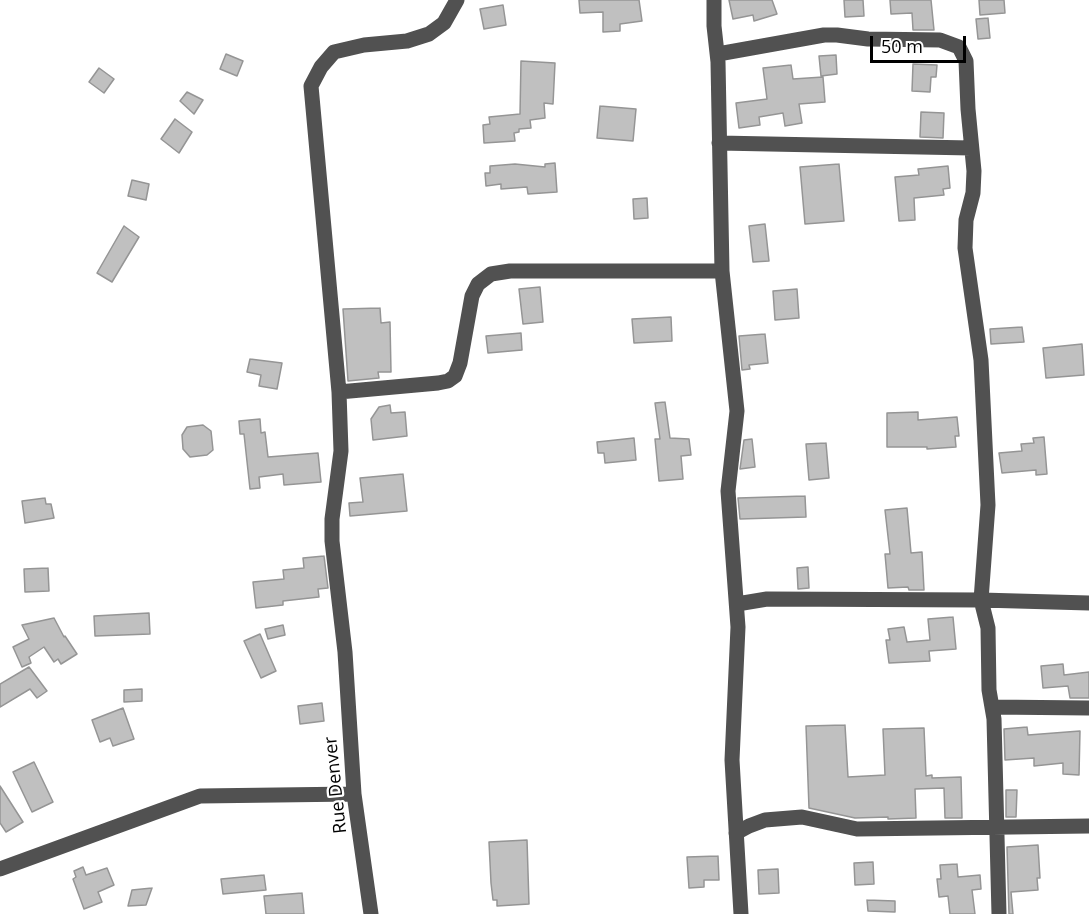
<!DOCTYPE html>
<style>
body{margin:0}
#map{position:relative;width:1089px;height:914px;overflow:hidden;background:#fff;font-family:"Open Sans",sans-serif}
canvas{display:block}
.scale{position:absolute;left:870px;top:36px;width:96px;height:27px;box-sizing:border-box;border:3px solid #000;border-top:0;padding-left:8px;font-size:18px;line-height:21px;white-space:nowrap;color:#000;-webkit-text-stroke:4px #fff;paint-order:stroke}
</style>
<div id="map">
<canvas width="1089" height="914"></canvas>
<div class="scale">50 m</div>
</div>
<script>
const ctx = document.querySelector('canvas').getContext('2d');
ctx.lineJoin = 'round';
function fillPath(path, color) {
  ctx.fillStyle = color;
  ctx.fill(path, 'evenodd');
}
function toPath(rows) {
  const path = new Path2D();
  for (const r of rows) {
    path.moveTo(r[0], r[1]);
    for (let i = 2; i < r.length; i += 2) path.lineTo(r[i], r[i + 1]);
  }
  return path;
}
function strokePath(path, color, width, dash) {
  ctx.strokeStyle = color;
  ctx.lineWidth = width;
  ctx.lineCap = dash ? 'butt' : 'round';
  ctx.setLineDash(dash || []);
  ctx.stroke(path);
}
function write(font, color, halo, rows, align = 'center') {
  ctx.font = font + ' "Open Sans",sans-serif';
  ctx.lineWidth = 4.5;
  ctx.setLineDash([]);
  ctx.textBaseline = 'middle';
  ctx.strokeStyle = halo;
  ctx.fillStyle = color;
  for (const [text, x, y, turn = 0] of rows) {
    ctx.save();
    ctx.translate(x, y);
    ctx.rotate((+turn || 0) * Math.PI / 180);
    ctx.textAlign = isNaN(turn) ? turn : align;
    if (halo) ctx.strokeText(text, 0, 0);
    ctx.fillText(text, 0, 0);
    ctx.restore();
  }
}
const building = toPath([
 [579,0,639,0,642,21,620,24,620,31,603,32,603,12,580,13,579,0],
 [729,0,772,0,777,14,754,21,753,15,733,19,729,0],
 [844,0,863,0,864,16,845,17,844,0],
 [890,0,931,0,934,30,913,30,912,13,891,14,890,0],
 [979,0,1004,0,1005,13,980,15,979,0],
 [503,5,506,25,484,29,480,9,503,5],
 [988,18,990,38,978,39,976,19,988,18],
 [226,54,243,61,237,76,220,69,226,54],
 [836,55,837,74,821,76,819,56,836,55],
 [521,61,555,63,553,104,544,103,545,118,530,120,531,128,519,129,519,132,514,133,515,141,484,143,483,125,490,124,489,117,520,114,521,61],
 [913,64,937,65,936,77,931,77,930,92,912,91,913,64],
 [791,65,793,79,823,77,825,102,799,104,802,123,785,126,783,113,759,117,760,125,739,128,736,103,767,99,763,68,791,65],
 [99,68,114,79,104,93,89,82,99,68],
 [187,92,203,100,194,114,180,101,187,92],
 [600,106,636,109,633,141,597,138,600,106],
 [921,112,944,113,943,138,920,137,921,112],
 [175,119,192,132,179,153,161,139,175,119],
 [555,163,557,192,528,194,527,187,501,189,501,184,486,186,485,173,490,173,490,166,515,164,545,167,545,164,555,163],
 [839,164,844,221,805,224,800,167,839,164],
 [948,166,950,188,943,189,944,195,914,198,915,220,899,221,895,177,919,175,918,169,948,166],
 [132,180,149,184,146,200,128,196,132,180],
 [647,198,648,218,634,219,633,199,647,198],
 [765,224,769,261,753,262,749,226,765,224],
 [124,226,139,237,112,282,97,273,124,226],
 [540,287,543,322,523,324,519,289,540,287],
 [797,289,799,318,775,320,773,291,797,289],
 [380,308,381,323,390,322,391,372,378,372,379,378,348,381,343,309,380,308],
 [671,317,672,341,634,343,632,319,671,317],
 [1022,327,1024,342,991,344,990,329,1022,327],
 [521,333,522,350,488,353,486,336,521,333],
 [765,334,768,363,749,365,750,369,742,370,739,336,765,334],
 [1082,344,1084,375,1046,378,1043,348,1082,344],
 [250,359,282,363,277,389,259,386,261,375,247,372,250,359],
 [665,402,670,438,689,439,691,455,681,456,683,479,659,481,655,439,660,439,655,403,665,402],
 [390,405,391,413,405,412,407,436,373,440,371,419,379,407,390,405],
 [918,412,918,420,957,417,959,436,955,436,956,447,927,449,927,447,887,447,887,413,918,412],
 [260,419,261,433,265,432,268,457,318,453,321,482,284,485,283,474,259,477,260,488,250,489,244,434,240,434,239,421,260,419],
 [203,425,211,431,213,450,207,455,190,457,183,449,182,435,187,427,203,425],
 [1044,437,1047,474,1036,475,1036,470,1002,473,999,453,1022,451,1021,444,1034,443,1033,438,1044,437],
 [634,438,636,460,605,463,604,453,598,453,597,442,634,438],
 [752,439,755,467,740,469,744,440,752,439],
 [826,443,829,478,809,480,806,444,826,443],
 [403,474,407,511,350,516,349,503,363,502,360,478,403,474],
 [805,496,806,517,740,519,738,498,805,496],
 [45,498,46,504,51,504,54,518,25,523,22,501,45,498],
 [907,508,911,553,922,552,924,590,909,590,908,587,888,588,885,554,890,554,885,510,907,508],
 [324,556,328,588,318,589,319,597,283,601,283,605,256,608,253,582,284,579,283,570,304,568,303,558,324,556],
 [808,567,809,588,798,589,797,568,808,567],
 [48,568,49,591,25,592,24,569,48,568],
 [149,613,150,634,95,636,94,616,149,613],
 [953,617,956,649,929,651,930,661,889,663,886,640,890,640,888,629,904,627,907,642,930,640,928,619,953,617],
 [54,618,64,637,65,636,77,654,61,664,58,659,54,662,44,647,29,657,31,663,22,667,13,647,29,639,22,625,54,618],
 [283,625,285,635,268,639,265,629,283,625],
 [260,634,276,671,261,678,244,641,260,634],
 [1063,664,1064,675,1089,672,1089,698,1070,698,1068,686,1043,688,1041,666,1063,664],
 [29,667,47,691,37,698,30,689,0,707,0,684,29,667],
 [142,689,142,701,124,702,124,690,142,689],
 [322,703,324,721,300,724,298,706,322,703],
 [123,708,134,739,113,746,110,738,100,742,92,720,123,708],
 [845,725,848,777,885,775,883,729,924,728,926,776,932,775,932,778,961,777,962,818,945,818,944,788,915,789,916,818,888,819,888,817,855,818,809,808,806,726,845,725],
 [1027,727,1028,735,1080,731,1079,775,1063,774,1063,763,1034,766,1034,758,1005,760,1004,729,1027,727],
 [34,762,53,802,32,812,13,772,34,762],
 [0,786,23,822,6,832,0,823,0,786],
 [1006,790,1017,790,1016,817,1006,817,1006,790],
 [527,840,529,904,497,906,497,900,493,900,491,883,489,842,527,840],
 [1038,845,1040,878,1037,878,1038,890,1011,892,1013,914,1009,914,1007,847,1038,845],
 [718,856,719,880,704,880,704,887,689,888,687,857,718,856],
 [873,862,874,884,855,885,854,863,873,862],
 [957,864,958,877,980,875,981,889,972,890,975,914,950,914,948,896,939,897,937,879,941,879,940,865,957,864],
 [83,867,86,875,107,868,114,885,98,892,102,902,84,909,73,879,76,877,74,871,83,867],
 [778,869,779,893,759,894,758,870,778,869],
 [264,875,266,890,223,894,221,879,264,875],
 [152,888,146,905,128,906,132,890,152,888],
 [302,893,304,914,266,914,264,896,302,893],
 [867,900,895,901,895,912,868,911,867,900]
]);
fillPath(building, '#c0c0c0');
strokePath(building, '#959595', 1.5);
strokePath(toPath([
 [714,0,714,26,718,62,722,271,737,411,728,491,738,627,732,760,741,914],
 [718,54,824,35,837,35,868,39,940,40,959,47,966,61,968,109,974,171,973,193,966,220,965,248,981,360,988,505,981,600,988,628,989,690,994,719,999,914],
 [719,143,971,148],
 [339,392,438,383,448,381,455,376,460,363,472,296,478,284,491,274,510,271,722,271],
 [737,604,767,599,981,600,1089,603],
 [992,707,1089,708],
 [736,833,749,826,765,820,802,817,857,829,1089,826],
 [0,869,200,796,354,794],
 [371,914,354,794,345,652,332,541,332,519,341,451,339,392,311,86,321,67,334,52,364,45,407,41,429,34,444,23,457,0]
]), '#515151', 15);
write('18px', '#000', '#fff', [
 ["Rue Denver",336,785,-96]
]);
</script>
